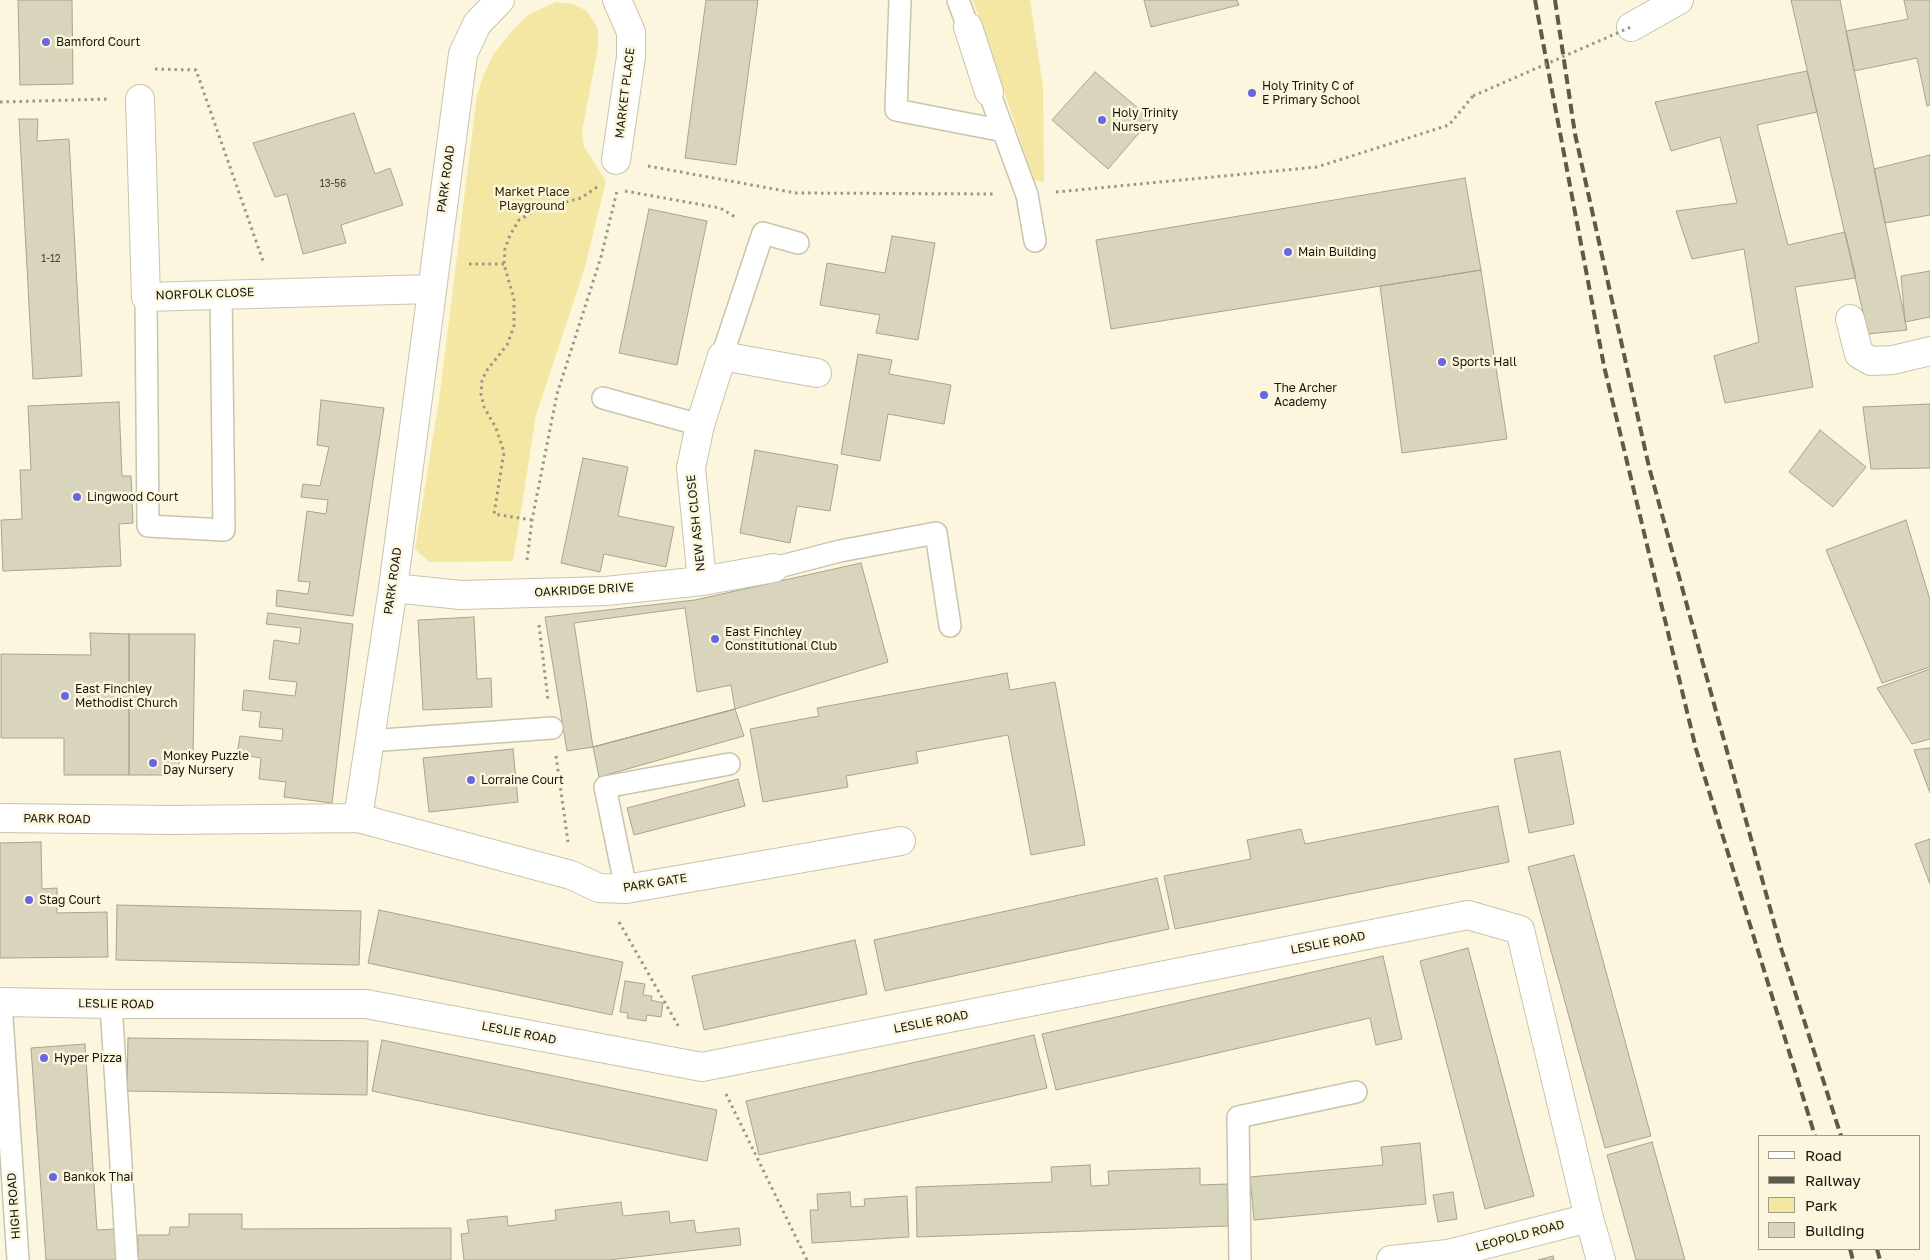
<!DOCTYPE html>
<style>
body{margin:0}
#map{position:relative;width:1930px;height:1260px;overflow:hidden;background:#fbf6dd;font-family:"Golos Text",sans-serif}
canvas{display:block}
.legend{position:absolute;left:1758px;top:1135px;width:162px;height:115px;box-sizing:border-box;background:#fbf6dd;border:1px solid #a09c8a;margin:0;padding:6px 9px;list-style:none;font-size:15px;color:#17160d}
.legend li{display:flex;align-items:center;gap:10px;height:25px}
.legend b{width:25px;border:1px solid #a09c8a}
</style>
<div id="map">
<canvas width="1930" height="1260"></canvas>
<ul class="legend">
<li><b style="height:6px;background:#fff"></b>Road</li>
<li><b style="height:6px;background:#5c5a4c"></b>Railway</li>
<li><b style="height:14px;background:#f3e7a3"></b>Park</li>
<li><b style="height:14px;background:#d9d5bc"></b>Building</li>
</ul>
</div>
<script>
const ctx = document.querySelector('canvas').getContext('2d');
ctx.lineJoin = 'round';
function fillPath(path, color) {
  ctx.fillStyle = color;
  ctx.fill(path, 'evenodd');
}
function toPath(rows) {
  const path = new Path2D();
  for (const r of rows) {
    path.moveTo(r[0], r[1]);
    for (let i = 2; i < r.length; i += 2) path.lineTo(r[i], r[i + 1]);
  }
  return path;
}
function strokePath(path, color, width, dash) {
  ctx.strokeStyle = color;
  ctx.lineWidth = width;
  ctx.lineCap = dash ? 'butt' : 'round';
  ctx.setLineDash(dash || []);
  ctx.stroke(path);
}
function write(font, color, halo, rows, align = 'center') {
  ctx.font = font + ' "Golos Text",sans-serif';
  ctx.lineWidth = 5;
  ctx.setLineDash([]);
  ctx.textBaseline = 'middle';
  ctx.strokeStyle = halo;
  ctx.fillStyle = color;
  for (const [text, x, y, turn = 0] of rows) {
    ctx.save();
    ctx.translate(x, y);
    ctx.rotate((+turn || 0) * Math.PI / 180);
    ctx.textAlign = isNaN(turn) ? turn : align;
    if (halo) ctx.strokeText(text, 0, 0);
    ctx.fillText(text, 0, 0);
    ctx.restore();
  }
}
fillPath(toPath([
 [973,0,1030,0,1043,87,1044,182,1034,180],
 [556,2,572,4,587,11,598,29,598,48,582,131,584,146,606,181,585,267,536,415,513,561,429,562,415,549,439,400,477,95,484,74,493,55,510,33,528,15]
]), '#f3e7a3');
const building = toPath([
 [18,0,72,0,73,84,20,85,18,0],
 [706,0,758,0,736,165,685,158,706,0],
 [1144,0,1237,0,1239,5,1151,27,1144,0],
 [1791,0,1840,0,1907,330,1868,334,1791,0],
 [1904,0,1930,0,1930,105,1927,106,1917,58,1854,71,1846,31,1908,19,1904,0],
 [1807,71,1817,112,1757,125,1788,245,1845,232,1856,278,1795,287,1813,387,1725,403,1714,356,1759,342,1744,249,1692,259,1676,211,1737,203,1720,137,1671,151,1655,102,1807,71],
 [1095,72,1151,119,1108,169,1052,120,1095,72],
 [354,113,375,174,390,168,403,205,341,225,346,243,303,254,287,194,275,197,253,143,354,113],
 [19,119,38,119,37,141,69,139,82,376,33,379,19,119],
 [1930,155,1930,215,1885,223,1874,169,1930,155],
 [1465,178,1481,270,1111,329,1096,240,1465,178],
 [649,209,707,221,677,365,619,353,649,209],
 [892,236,935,243,918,340,876,333,880,315,820,305,827,263,885,273,892,236],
 [1481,270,1507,439,1402,453,1380,286,1481,270],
 [1930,271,1930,317,1905,322,1901,276,1930,271],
 [858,354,892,360,889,374,951,385,944,424,888,414,880,461,841,454,858,354],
 [321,400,384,408,353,616,276,606,277,590,308,594,310,582,298,581,307,511,326,514,328,500,301,497,303,484,320,486,329,447,317,445,321,400],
 [119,402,122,476,131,476,133,523,119,524,121,566,3,571,1,520,22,519,20,470,31,470,28,406,119,402],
 [1930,404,1930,468,1871,469,1863,407,1930,404],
 [1820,430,1866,467,1833,507,1789,472,1820,430],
 [755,450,838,465,830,511,797,506,790,543,740,533,755,450],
 [583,458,628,467,618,516,674,527,666,567,604,554,600,572,561,563,583,458],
 [1906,520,1930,600,1930,667,1882,683,1826,550,1906,520],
 [861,563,888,662,735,709,593,747,567,751,545,617,695,600,861,563],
 [685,608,697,692,731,685,735,709,593,747,574,623,685,608],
 [268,613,353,624,332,803,284,797,286,782,259,779,261,758,237,754,240,736,282,741,283,729,259,727,261,712,242,710,244,690,295,696,297,682,269,679,274,640,299,644,301,628,266,624,268,613],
 [474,617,477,679,491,678,492,707,423,710,418,620,474,617],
 [90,633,129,634,129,775,64,775,64,738,1,738,1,654,91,655,90,633],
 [129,634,195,634,193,755,179,756,179,775,129,775,129,634],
 [1930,669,1930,739,1912,744,1877,688,1930,669],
 [1007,673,1010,690,1055,682,1085,845,1031,855,1008,735,916,752,918,763,846,776,848,787,763,802,750,729,819,716,817,708,1007,673],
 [735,709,744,736,599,777,593,747,735,709],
 [1930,748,1930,793,1914,750,1930,748],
 [513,749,518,802,429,812,423,758,513,749],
 [1560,751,1574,824,1529,833,1514,759,1560,751],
 [738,779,745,806,634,835,627,808,738,779],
 [1498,806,1509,862,1175,929,1164,876,1251,859,1247,840,1301,829,1305,844,1498,806],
 [1930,839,1930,884,1915,844,1930,839],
 [41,842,42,889,57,888,57,913,107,912,108,957,0,958,0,843,41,842],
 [1574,855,1651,1136,1605,1148,1528,867,1574,855],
 [1157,878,1169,929,885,991,874,940,1157,878],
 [117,905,361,911,359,965,116,960,117,905],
 [379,910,623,962,612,1015,368,963,379,910],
 [855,940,867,994,704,1030,692,976,855,940],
 [1468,948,1534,1196,1485,1209,1420,961,1468,948],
 [1383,956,1402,1039,1376,1045,1370,1018,1056,1090,1042,1034,1383,956],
 [625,981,645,984,643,995,652,996,651,1000,663,1003,661,1017,647,1015,646,1021,627,1018,628,1013,620,1012,625,981],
 [1034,1035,1047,1088,759,1155,746,1101,1034,1035],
 [128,1038,368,1041,367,1095,127,1091,128,1038],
 [382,1040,717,1110,707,1161,372,1091,382,1040],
 [85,1044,97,1230,116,1229,119,1260,46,1260,31,1048,85,1044],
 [1652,1142,1685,1260,1636,1260,1607,1155,1652,1142],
 [1420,1143,1426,1204,1254,1220,1250,1177,1383,1165,1381,1147,1420,1143],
 [1090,1165,1091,1186,1109,1185,1108,1171,1200,1168,1200,1185,1227,1184,1228,1226,917,1237,916,1187,1052,1182,1051,1167,1090,1165],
 [850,1192,851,1207,865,1206,864,1199,907,1196,909,1237,812,1243,810,1210,818,1210,817,1194,850,1192],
 [1453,1192,1457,1219,1438,1222,1433,1195,1453,1192],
 [621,1202,623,1216,669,1211,670,1223,694,1220,696,1233,739,1228,741,1245,609,1260,464,1260,461,1234,469,1233,467,1220,507,1216,508,1226,556,1220,555,1210,621,1202],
 [189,1214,242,1214,242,1229,451,1228,451,1260,138,1260,138,1235,169,1235,170,1227,189,1227,189,1214],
 [1553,1256,1554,1260,1538,1260,1553,1256]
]);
fillPath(building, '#d9d5bc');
strokePath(building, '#a8a48c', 1);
const service = toPath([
 [900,0,896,110,1004,131],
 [958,0,968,27],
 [989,92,1027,195,1035,241],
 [146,297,148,526,224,530,221,293],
 [722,356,763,233,798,243],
 [603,398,700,425],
 [774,568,840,551,936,533,950,626],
 [368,741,552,728],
 [626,889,605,787,729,764],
 [1,1002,18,1260],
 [111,1004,127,1260],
 [1240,1260,1238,1117,1356,1092]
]);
const pedestrian = toPath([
 [968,27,989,92]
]);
const minor = toPath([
 [1631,27,1679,0],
 [140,99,146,297,431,289],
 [616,160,631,57,631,32,617,0],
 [1850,319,1859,354,1871,361,1893,360,1930,351],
 [702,581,691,468,700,425,722,356,817,373],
 [393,588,461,595,606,591,702,581,774,568],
 [0,818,171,820,358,818,393,588,463,54,477,24,500,0],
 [358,818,571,875,599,888,626,889,901,841],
 [0,1002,111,1004,366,1004,702,1067,1468,915,1520,930,1589,1218,1601,1260],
 [1391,1260,1448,1254,1589,1218]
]);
strokePath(service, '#c9c4ac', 24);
strokePath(pedestrian, '#c9c4ac', 30);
strokePath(minor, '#c9c4ac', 30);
strokePath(toPath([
 [155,69,196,70,263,261],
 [0,102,109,99],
 [648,166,796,193,994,194],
 [625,191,720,208,737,218],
 [1056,192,1317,167,1449,125,1473,96],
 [469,264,504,264],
 [532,520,494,514,504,452,496,428,484,407,481,394,482,380,487,370,507,345,514,326,514,299,504,264,505,249,510,235,519,220,536,210,581,198,597,187],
 [527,560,532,520,557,394,601,257,617,191],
 [539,625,548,700],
 [556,756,568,842],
 [619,922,680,1029],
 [726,1094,807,1260]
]), '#9a9784', 3, [2.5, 4]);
strokePath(service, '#fff', 21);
strokePath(pedestrian, '#fff', 28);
strokePath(minor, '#fff', 28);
strokePath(toPath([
 [1535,0,1604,366,1696,749,1815,1136],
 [1555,0,1575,134,1649,467,1781,948,1841,1136],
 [1850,1249,1853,1260],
 [1877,1249,1880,1260]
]), '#5c5a4c', 4, [10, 5]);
strokePath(toPath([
 [1473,96,1631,27]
]), '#9a9784', 3, [2.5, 4]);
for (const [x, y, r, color] of [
 [46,42,5,"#6768e1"],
 [1252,93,5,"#6768e1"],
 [1102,120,5,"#6768e1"],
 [1288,252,5,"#6768e1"],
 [1442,362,5,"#6768e1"],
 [1264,395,5,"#6768e1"],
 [77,497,5,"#6768e1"],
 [715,639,5,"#6768e1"],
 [65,696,5,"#6768e1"],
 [153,763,5,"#6768e1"],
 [471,780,5,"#6768e1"],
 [29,900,5,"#6768e1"],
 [44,1058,5,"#6768e1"],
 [53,1177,5,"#6768e1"]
]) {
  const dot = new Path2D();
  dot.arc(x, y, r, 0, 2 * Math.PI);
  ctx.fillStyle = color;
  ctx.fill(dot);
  strokePath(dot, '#fbf6dd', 2);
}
write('10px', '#484639', null, [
 ["13-56",333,184],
 ["1-12",51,259]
]);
write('12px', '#17160d', '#fbf6dd', [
 ["Bamford Court",56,42],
 ["Holy Trinity C of",1262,86],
 ["E Primary School",1262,100],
 ["Holy Trinity",1112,113],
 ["Nursery",1112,127],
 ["Main Building",1298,252],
 ["Sports Hall",1452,362],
 ["The Archer",1274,388],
 ["Academy",1274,402],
 ["Lingwood Court",87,497],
 ["East Finchley",725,632],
 ["Constitutional Club",725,646],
 ["East Finchley",75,689],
 ["Methodist Church",75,703],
 ["Monkey Puzzle",163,756],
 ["Day Nursery",163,770],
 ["Lorraine Court",481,780],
 ["Stag Court",39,900],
 ["Hyper Pizza",54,1058],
 ["Bankok Thai",63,1177]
], 'left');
write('12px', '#17160d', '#fbf6dd', [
 ["MARKET PLACE",625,93,-83],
 ["PARK ROAD",446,179,-82],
 ["NORFOLK CLOSE",205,294,-2],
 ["NEW ASH CLOSE",696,523,-96],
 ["PARK ROAD",393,581,-82],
 ["OAKRIDGE DRIVE",584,590,-3],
 ["PARK ROAD",57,819,1],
 ["PARK GATE",655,883,-9],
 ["LESLIE ROAD",1328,943,-11],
 ["LESLIE ROAD",116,1004,1],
 ["LESLIE ROAD",931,1022,-11],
 ["LESLIE ROAD",519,1033,11],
 ["HIGH ROAD",14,1206,-94],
 ["LEOPOLD ROAD",1520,1236,-15]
]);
write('12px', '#302903', '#fbf6dd', [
 ["Market Place",532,192],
 ["Playground",532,206]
]);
</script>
